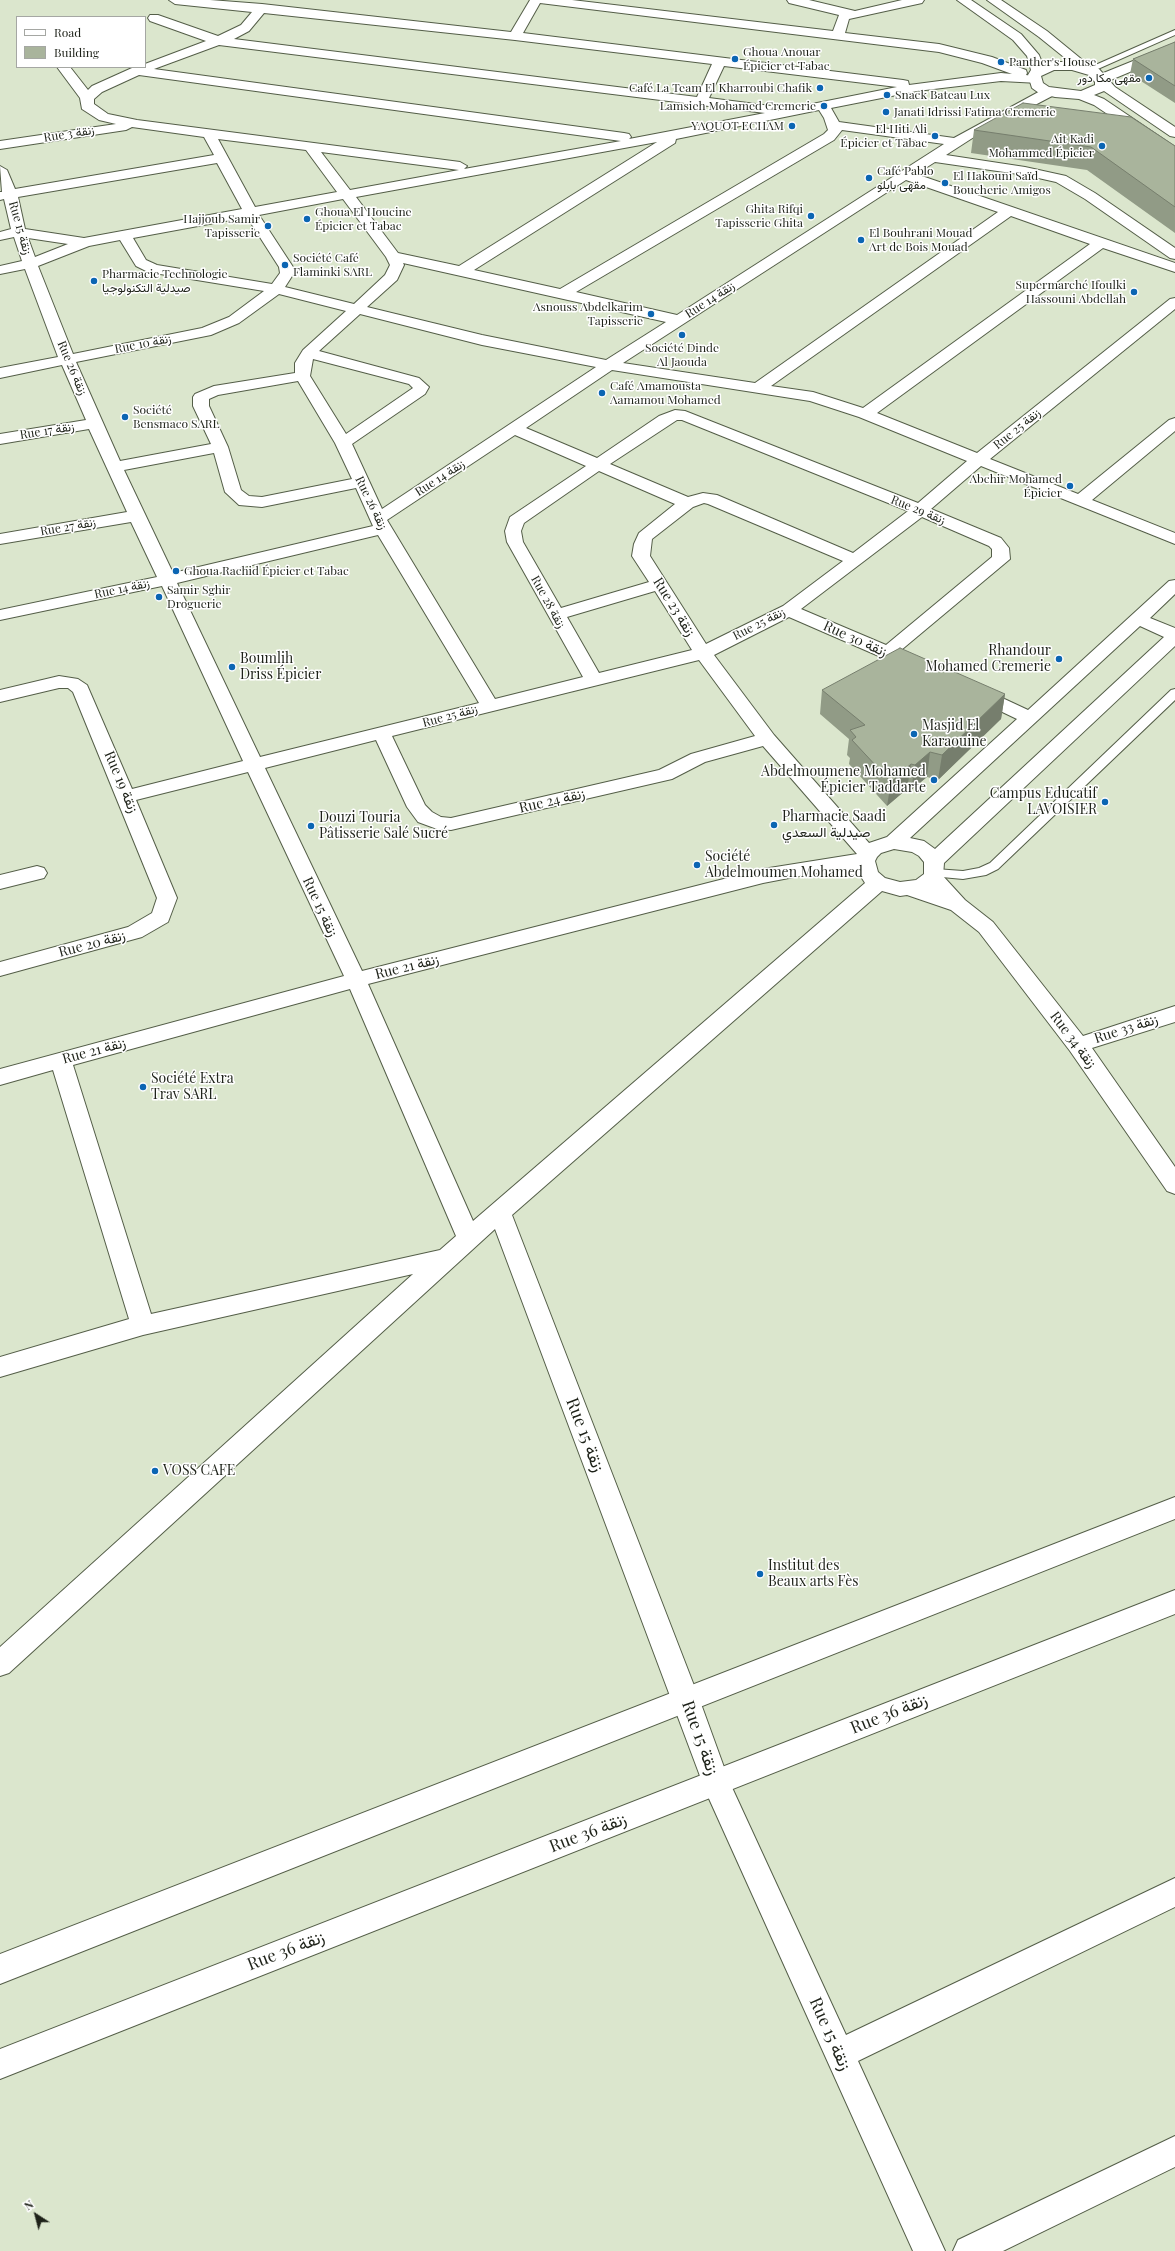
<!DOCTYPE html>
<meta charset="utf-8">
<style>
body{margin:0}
#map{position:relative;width:1175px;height:2251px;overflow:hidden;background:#dbe6cd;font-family:"Playfair Display",serif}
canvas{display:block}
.legend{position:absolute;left:16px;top:16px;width:130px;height:52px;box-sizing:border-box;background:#fff;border:1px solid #a5a7a3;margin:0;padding:5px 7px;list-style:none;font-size:12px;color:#1e2219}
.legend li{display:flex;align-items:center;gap:8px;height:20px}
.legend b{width:20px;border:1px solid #a5a7a3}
.north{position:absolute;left:16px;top:2195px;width:40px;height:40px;-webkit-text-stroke:3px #fff;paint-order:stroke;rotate:324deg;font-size:11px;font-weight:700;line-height:16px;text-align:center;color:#1e2219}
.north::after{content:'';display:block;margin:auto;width:14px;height:18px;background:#1e2219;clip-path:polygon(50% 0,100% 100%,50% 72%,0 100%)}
</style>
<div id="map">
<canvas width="1175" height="2251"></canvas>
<ul class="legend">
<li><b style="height:5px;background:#fff"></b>Road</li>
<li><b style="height:11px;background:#a9b49c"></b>Building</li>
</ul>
<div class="north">N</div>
</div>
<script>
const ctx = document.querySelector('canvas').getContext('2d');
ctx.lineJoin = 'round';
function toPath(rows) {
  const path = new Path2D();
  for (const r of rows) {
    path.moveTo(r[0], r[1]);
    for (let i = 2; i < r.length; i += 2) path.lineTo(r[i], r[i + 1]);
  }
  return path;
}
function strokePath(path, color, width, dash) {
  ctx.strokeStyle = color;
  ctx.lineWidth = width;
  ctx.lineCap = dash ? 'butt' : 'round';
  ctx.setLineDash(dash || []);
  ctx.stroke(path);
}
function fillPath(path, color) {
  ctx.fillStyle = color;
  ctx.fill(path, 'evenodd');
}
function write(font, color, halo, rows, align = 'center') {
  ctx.font = font + ' "Playfair Display",Vazirmatn,serif';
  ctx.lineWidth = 3;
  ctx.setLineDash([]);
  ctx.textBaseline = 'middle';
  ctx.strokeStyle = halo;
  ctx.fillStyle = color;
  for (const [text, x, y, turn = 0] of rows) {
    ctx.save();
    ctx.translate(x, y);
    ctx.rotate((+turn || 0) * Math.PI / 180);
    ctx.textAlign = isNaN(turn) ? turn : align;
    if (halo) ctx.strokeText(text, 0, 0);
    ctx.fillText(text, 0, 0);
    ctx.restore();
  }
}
const lane = toPath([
 [1175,30,1175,35,1091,72,1084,70,1175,30],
 [1175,689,1175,700,998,869,986,875,963,879,931,876,929,873,931,870,935,869,963,871,979,868,990,863,1171,690,1175,689]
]);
const street = toPath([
 [169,0,210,0,262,4,511,32,530,0,572,0,833,31,839,15,789,3,787,0,809,0,855,11,902,0,924,0,922,3,849,19,845,33,939,44,992,57,1026,70,1027,73,1026,75,1039,77,1040,80,1039,83,1001,81,917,91,831,108,839,122,954,138,1044,89,1054,89,1056,92,1054,95,974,137,946,155,1025,167,1066,176,1095,193,1175,248,1175,259,1170,258,1085,199,1056,182,1025,175,935,162,916,174,1175,263,1175,272,1103,248,877,413,977,453,1170,299,1175,298,1175,309,990,459,1078,494,1169,420,1175,418,1175,431,1092,500,1175,533,1175,544,981,466,931,509,1001,538,1009,548,1010,559,900,651,906,654,909,658,906,662,900,664,881,657,789,617,714,655,774,735,869,843,887,837,1017,719,971,697,968,693,971,689,977,687,983,689,1028,710,1169,581,1175,580,1175,594,1150,618,1175,628,1175,646,944,863,943,876,965,900,993,922,1083,1036,1175,1006,1175,1022,1092,1048,1175,1167,1175,1194,1167,1191,1070,1051,979,932,951,910,907,895,900,896,882,891,512,1215,700,1701,729,1781,846,2035,1175,1878,1175,1907,858,2061,945,2251,913,2251,706,1792,495,1229,9,1673,0,1676,0,1647,413,1274,143,1335,0,1377,0,1357,129,1319,53,1070,0,1085,0,1069,344,976,248,772,136,800,177,898,168,922,142,937,0,976,0,962,128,927,152,913,157,898,73,692,68,688,59,688,0,702,0,690,59,676,78,679,87,685,132,789,243,761,162,586,0,620,0,610,157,577,131,522,0,544,0,534,127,512,89,429,0,444,0,434,86,420,62,365,0,378,0,368,58,357,25,269,0,274,0,266,22,261,14,237,0,240,0,232,11,229,4,199,0,200,0,192,2,192,0,166,7,170,15,189,214,155,204,137,132,127,126,130,0,149,0,141,116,124,99,120,82,109,80,98,57,67,70,67,88,90,92,86,132,68,145,67,145,64,206,41,150,21,148,18,150,15,158,15,218,36,241,25,252,12,175,4,169,0],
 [540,3,939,52,982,63,1012,74,1001,73,909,85,908,81,903,80,523,33,540,3],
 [264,13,515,40,712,64,697,97,234,39,249,31,264,13],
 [219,45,765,113,629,139,631,137,629,134,624,133,154,69,219,45],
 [724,66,897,87,777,111,776,107,771,106,709,98,724,66],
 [139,75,621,141,464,169,467,166,460,162,137,120,108,114,94,104,94,99,102,92,139,75],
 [819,110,824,118,828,130,824,134,560,289,474,270,675,143,676,139,819,110],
 [842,130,944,144,677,315,576,292,834,140,842,130],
 [218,139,306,150,337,192,255,207,218,139],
 [657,142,459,266,398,253,356,197,657,142],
 [321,152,459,170,350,190,321,152],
 [217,163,242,209,84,238,25,229,18,197,217,163],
 [906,180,998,212,755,383,623,363,906,180],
 [343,199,386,257,390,265,385,275,354,304,285,287,294,273,293,267,259,215,343,199],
 [1011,216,1090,244,863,408,813,392,771,386,1011,216],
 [247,217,279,267,280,273,272,284,157,265,146,260,133,238,247,217],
 [28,238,68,244,35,257,28,238],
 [120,240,136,266,148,272,264,291,229,317,202,328,73,354,38,266,89,246,120,240],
 [403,263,666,322,606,360,482,335,367,307,397,280,404,265,403,263],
 [279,294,346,311,303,350,295,363,295,373,214,386,195,394,193,397,193,406,211,444,120,461,76,362,211,335,239,323,279,294],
 [360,314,482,345,596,367,382,509,352,444,425,394,429,387,419,378,319,351,360,314],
 [313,359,409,384,413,388,346,434,310,376,313,359],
 [612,370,810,401,859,417,967,461,918,503,685,411,675,410,659,416,597,458,526,428,612,370],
 [298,381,335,443,352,479,262,497,249,496,241,490,228,447,209,406,209,399,218,395,298,381],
 [677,420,682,420,908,511,853,553,717,495,703,493,688,497,610,464,677,420],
 [515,435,586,466,510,517,505,531,507,542,583,677,495,699,387,520,515,435],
 [214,453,225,492,239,505,262,507,356,488,373,526,173,573,124,470,214,453],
 [599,471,675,504,639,533,634,544,632,556,649,582,561,608,523,542,521,531,524,523,599,471],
 [704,503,708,504,843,561,783,606,706,644,650,556,652,539,693,507,704,503],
 [922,517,989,546,992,549,992,557,886,645,801,609,922,517],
 [378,535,479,703,260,757,177,583,378,535],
 [655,591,692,650,599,673,567,617,655,591],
 [1140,626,1164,637,935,849,924,841,910,838,1140,626],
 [699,660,755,736,691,754,659,770,451,818,441,817,432,812,425,805,392,736,699,660],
 [376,740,407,807,418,822,437,829,451,830,672,779,705,762,763,746,857,854,763,869,362,971,265,768,376,740],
 [894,849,912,852,919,856,924,862,924,874,916,880,900,882,885,878,878,872,875,861,877,857,881,853,894,849],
 [815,873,860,875,865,883,473,1221,368,984,763,883,815,873],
 [350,989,456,1236,440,1250,151,1314,73,1065,350,989],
 [1175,44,1175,53,1106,82,1101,83,1095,79,1096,76,1175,44],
 [37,866,44,868,47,873,44,878,0,889,0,875,37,866],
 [1175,2136,1175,2167,1003,2251,953,2251,958,2240,1175,2136]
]);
const secondary = toPath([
 [957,0,971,0,1021,34,1039,55,1043,65,1053,62,1070,62,1039,37,987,0,1001,0,1047,31,1091,67,1099,69,1115,87,1175,127,1175,137,1170,136,1104,91,1094,95,1104,99,1175,147,1175,157,1170,156,1094,105,1079,99,1055,97,1039,93,1032,88,1028,75,1031,70,1027,56,1013,40,957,0],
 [1054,70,1072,70,1089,75,1095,82,1095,85,1081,91,1049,87,1043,83,1041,76,1054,70],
 [1175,1497,1175,1519,0,1984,0,1954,1175,1497],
 [1175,1590,1175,1614,0,2079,0,2049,1175,1590]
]);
strokePath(lane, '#545e48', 2);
strokePath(street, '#545e48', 2);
strokePath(secondary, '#545e48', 2);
fillPath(lane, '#fff');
fillPath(street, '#fff');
fillPath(secondary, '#fff');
fillPath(toPath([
 [1175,42,1175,103,1130,74,1133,59],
 [974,130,1175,146,1175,233,1087,170,971,153],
 [822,690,1005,694,1001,719,938,780,927,777,911,790,907,789,887,806,849,764,850,758,847,755,849,739,820,714]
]), '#919b86');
fillPath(toPath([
 [1005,694,1001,719,938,780,942,755],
 [930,752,927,777,911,790,915,765],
 [911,764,907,789,887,806,891,782]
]), '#767e6d');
const building = toPath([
 [1175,42,1175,86,1133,59,1175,42],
 [1023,103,1131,117,1175,146,1175,207,1091,147,974,130,1023,103],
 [900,648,1005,694,942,755,930,752,915,765,911,764,891,782,852,740,856,737,850,730,865,725,822,690,900,648]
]);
fillPath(building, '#a9b49c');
strokePath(building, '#767e6d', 1);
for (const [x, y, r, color] of [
 [735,59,4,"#0b65b3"],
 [1001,62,4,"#0b65b3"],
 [1149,78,4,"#0b65b3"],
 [820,88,4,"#0b65b3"],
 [887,95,4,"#0b65b3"],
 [824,106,4,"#0b65b3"],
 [886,112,4,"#0b65b3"],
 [792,126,4,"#0b65b3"],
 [935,136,4,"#0b65b3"],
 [1102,146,4,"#0b65b3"],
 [869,178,4,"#0b65b3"],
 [945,183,4,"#0b65b3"],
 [811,216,4,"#0b65b3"],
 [307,219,4,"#0b65b3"],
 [268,226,4,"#0b65b3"],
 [861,240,4,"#0b65b3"],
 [285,265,4,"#0b65b3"],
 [94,281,4,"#0b65b3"],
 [1134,292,4,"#0b65b3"],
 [651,314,4,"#0b65b3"],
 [682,335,4,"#0b65b3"],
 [602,393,4,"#0b65b3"],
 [125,417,4,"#0b65b3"],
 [1070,486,4,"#0b65b3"],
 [176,571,4,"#0b65b3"],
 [159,597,4,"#0b65b3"],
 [1059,659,4,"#0b65b3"],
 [232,667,4,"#0b65b3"],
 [914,734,4,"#0b65b3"],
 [934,780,4,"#0b65b3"],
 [1105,802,4,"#0b65b3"],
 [774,825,4,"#0b65b3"],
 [311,826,4,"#0b65b3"],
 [697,865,4,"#0b65b3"],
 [143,1087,4,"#0b65b3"],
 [155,1471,4,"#0b65b3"],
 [760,1574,4,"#0b65b3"]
]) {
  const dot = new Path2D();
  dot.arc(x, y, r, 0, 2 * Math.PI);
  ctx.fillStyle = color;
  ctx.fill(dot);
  strokePath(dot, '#fff', 1.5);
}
write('12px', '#1e2219', '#fff', [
 ["Ghoua Anouar",743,52],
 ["Épicier et Tabac",743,66],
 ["Panther's House",1009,62],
 ["مقهى مكا دور",1141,78,"right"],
 ["Café La Team El Kharroubi Chafik",812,88,"right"],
 ["Snack Bateau Lux",895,95],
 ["Lamsieh Mohamed Cremerie",816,106,"right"],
 ["Janati Idrissi Fatima Cremerie",894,112],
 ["YAQUOT ECHAM",784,126,"right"],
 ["El Hiti Ali",927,129,"right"],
 ["Épicier et Tabac",927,143,"right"],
 ["Ait Kadi",1094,139,"right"],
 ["Mohammed Épicier",1094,153,"right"],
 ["Café Pablo",877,171],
 ["مقهى بابلو",877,185],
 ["El Hakouni Saïd",953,176],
 ["Boucherie Amigos",953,190],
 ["Ghita Rifqi",803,209,"right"],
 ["Tapisserie Ghita",803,223,"right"],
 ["Ghoua El Houcine",315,212],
 ["Épicier et Tabac",315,226],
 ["Hajjoub Samir",260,219,"right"],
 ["Tapisserie",260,233,"right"],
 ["El Bouhrani Mouad",869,233],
 ["Art de Bois Mouad",869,247],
 ["Société Café",293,258],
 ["Flaminki SARL",293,272],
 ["Pharmacie Technologie",102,274],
 ["صيدلية التكنولوجيا",102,288],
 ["Supermarché Ifoulki",1126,285,"right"],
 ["Hassouni Abdellah",1126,299,"right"],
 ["Asnouss Abdelkarim",643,307,"right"],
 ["Tapisserie",643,321,"right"],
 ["Société Dinde",682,348,"center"],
 ["Al Jaouda",682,362,"center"],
 ["Café Amamousta",610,386],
 ["Aamamou Mohamed",610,400],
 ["Société",133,410],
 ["Bensmaco SARL",133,424],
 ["Abchir Mohamed",1062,479,"right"],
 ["Épicier",1062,493,"right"],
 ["Ghoua Rachid Épicier et Tabac",184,571],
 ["Samir Sghir",167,590],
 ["Droguerie",167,604]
], 'left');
write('12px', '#1e2219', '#fff', [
 ["Rue 3 زنقة",69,134,-9],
 ["Rue 15 زنقة",20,228,74],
 ["Rue 14 زنقة",710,300,-33],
 ["Rue 10 زنقة",143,344,-11],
 ["Rue 26 زنقة",72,368,67],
 ["Rue 25 زنقة",1017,429,-39],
 ["Rue 17 زنقة",47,431,-9],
 ["Rue 14 زنقة",440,478,-33],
 ["Rue 26 زنقة",371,503,64],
 ["Rue 29 زنقة",918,510,22],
 ["Rue 27 زنقة",68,527,-10],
 ["Rue 14 زنقة",122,589,-12],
 ["Rue 28 زنقة",548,602,61],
 ["Rue 25 زنقة",759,624,-27],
 ["Rue 25 زنقة",450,716,-15]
]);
write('14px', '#1e2219', '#fff', [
 ["Rue 23 زنقة",674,607,58],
 ["Rue 30 زنقة",855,639,24],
 ["Rue 19 زنقة",121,782,67],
 ["Rue 24 زنقة",552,801,-13],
 ["Rue 15 زنقة",320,907,65],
 ["Rue 20 زنقة",92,944,-15],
 ["Rue 21 زنقة",407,967,-14],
 ["Rue 33 زنقة",1126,1029,-18],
 ["Rue 34 زنقة",1073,1040,53],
 ["Rue 21 زنقة",94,1051,-15]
]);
write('14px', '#1e2219', '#fff', [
 ["Rhandour",1051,651,"right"],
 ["Mohamed Cremerie",1051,667,"right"],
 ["Boumlih",240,659],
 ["Driss Épicier",240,675],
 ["Masjid El",922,726],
 ["Karaouine",922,742],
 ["Abdelmoumene Mohamed",926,772,"right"],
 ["Épicier Taddarte",926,788,"right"],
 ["Campus Educatif",1097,794,"right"],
 ["LAVOISIER",1097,810,"right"],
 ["Pharmacie Saadi",782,817],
 ["صيدلية السعدي",782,833],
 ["Douzi Touria",319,818],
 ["Pâtisserie Salé Sucré",319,834],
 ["Société",705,857],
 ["Abdelmoumen Mohamed",705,873],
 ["Société Extra",151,1079],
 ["Trav SARL",151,1095],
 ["VOSS CAFE",163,1471],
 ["Institut des",768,1566],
 ["Beaux arts Fès",768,1582]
], 'left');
write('17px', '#1e2219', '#fff', [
 ["Rue 15 زنقة",585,1435,69],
 ["Rue 36 زنقة",889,1714,-22],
 ["Rue 15 زنقة",700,1738,70],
 ["Rue 36 زنقة",588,1833,-21],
 ["Rue 36 زنقة",286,1951,-21],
 ["Rue 15 زنقة",830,2034,66]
]);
</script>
